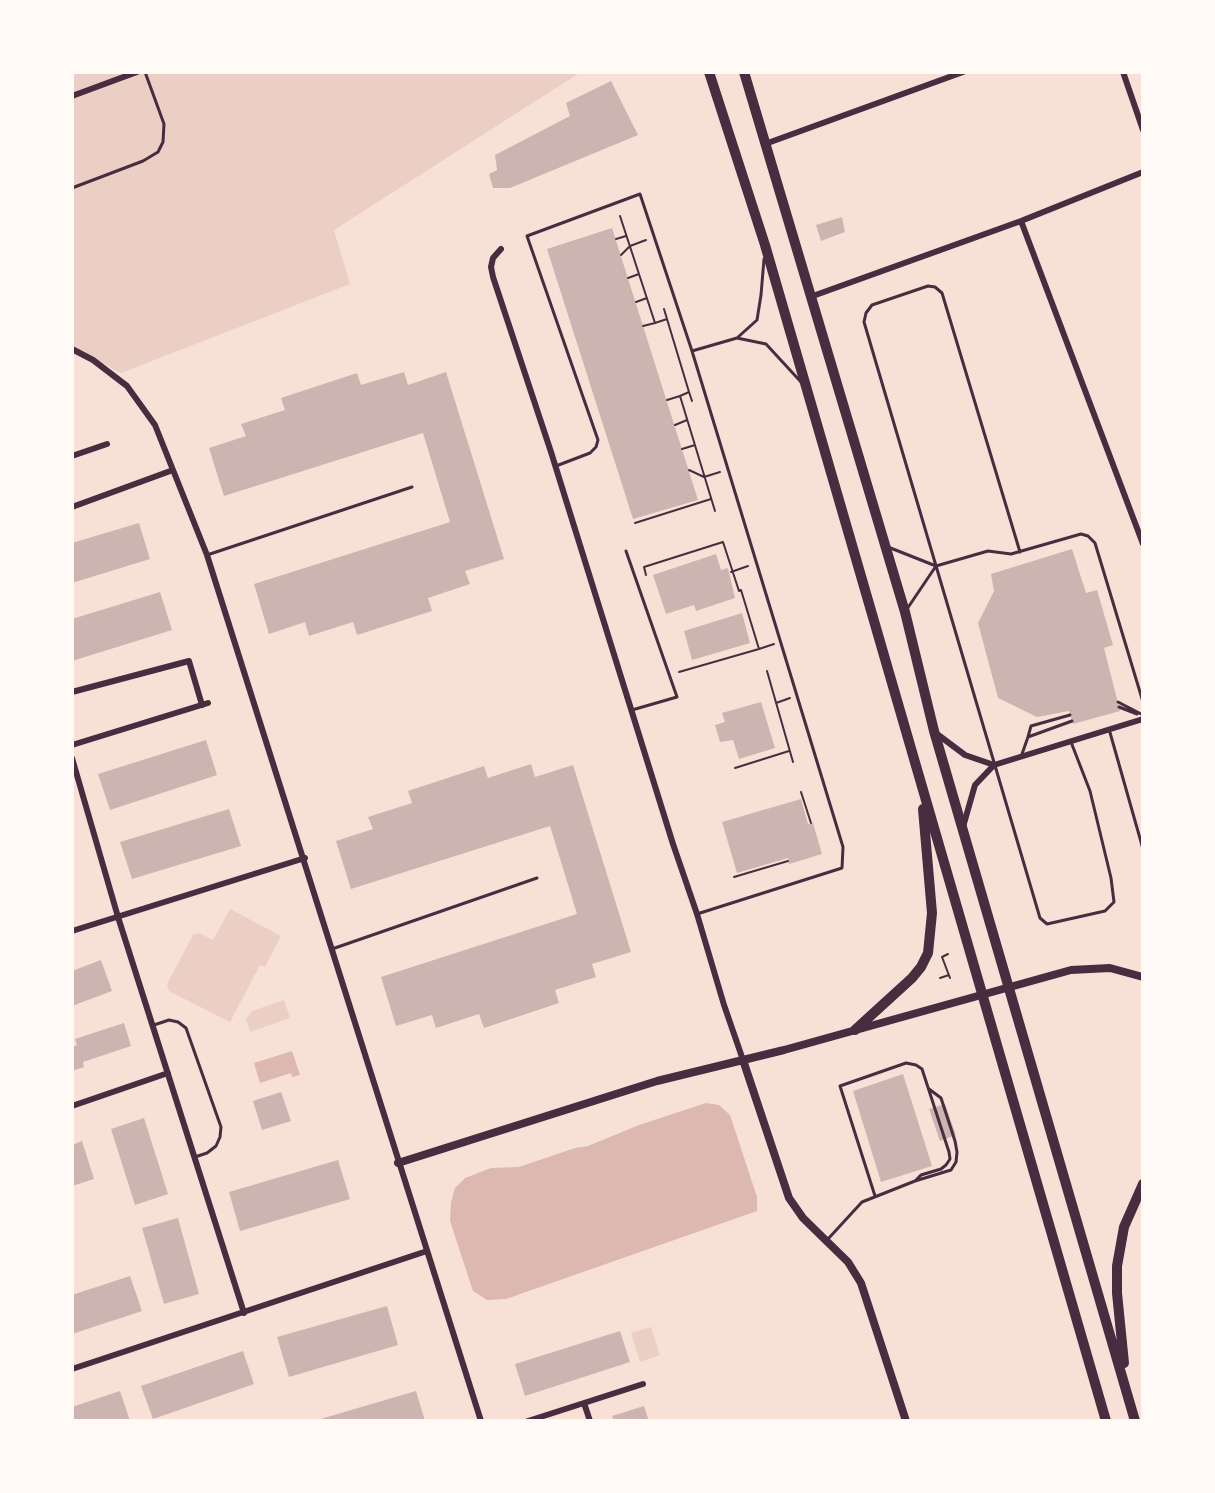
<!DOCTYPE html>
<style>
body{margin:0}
#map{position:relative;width:1215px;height:1493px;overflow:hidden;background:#f7e1d7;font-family:Rubik,sans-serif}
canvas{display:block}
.frame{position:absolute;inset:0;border:74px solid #fffaf5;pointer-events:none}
</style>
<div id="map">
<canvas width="1215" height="1493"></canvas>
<div class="frame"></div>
</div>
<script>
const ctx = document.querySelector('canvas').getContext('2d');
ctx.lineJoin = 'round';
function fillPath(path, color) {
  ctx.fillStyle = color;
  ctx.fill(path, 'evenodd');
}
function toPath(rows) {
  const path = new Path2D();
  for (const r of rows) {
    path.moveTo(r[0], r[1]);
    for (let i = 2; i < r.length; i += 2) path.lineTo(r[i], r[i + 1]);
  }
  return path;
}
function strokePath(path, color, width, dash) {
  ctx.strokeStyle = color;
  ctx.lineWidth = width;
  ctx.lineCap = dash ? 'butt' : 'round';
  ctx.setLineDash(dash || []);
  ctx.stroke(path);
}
fillPath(toPath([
 [72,72,581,72,334,230,350,284,121,373,72,347],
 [230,909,281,936,265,967,260,965,230,1022,169,991,167,984,193,935,199,933,213,940],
 [284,1000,290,1018,250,1032,246,1019,252,1011],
 [651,1327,660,1355,640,1362,631,1333]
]), '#ebcfc5');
fillPath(toPath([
 [292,1051,300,1075,292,1077,291,1073,260,1083,254,1063],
 [706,1103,719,1105,730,1115,757,1197,757,1211,506,1299,487,1300,473,1291,450,1221,451,1202,455,1188,465,1178,491,1168,519,1167,575,1148,588,1146,639,1125]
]), '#dcb8b0');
fillPath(toPath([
 [611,81,638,135,510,188,493,188,489,174,497,170,495,155,570,116,566,103],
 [842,217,845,232,821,241,816,225],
 [612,228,698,500,633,519,547,249],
 [404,372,408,385,446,372,504,559,465,571,470,584,428,598,432,611,357,635,353,622,309,636,305,622,269,634,254,584,450,522,423,433,224,496,209,448,246,436,241,424,285,410,281,398,357,373,361,385],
 [139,523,150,559,72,583,72,543],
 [1072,549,1086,593,1097,590,1113,645,1104,648,1120,711,1073,724,1069,711,1037,717,998,698,978,623,994,591,991,574],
 [716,554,721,570,728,568,735,598,696,611,694,605,666,614,653,575],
 [160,592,172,630,72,661,72,619],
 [742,613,750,643,692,660,684,631],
 [761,702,775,748,739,759,733,740,720,742,715,725,725,722,722,713],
 [206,740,217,775,110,810,98,774],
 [531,764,535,777,573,765,631,952,592,964,596,977,555,990,559,1003,484,1028,479,1014,436,1028,432,1015,396,1026,381,977,577,914,550,826,351,889,336,841,373,829,368,817,412,803,408,791,484,766,488,778],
 [801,799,808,824,813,823,822,854,789,864,788,858,737,873,722,822],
 [229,809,241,846,132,879,120,842],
 [101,960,112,991,72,1006,72,971],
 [124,1023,131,1046,83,1062,84,1067,72,1071,72,1047,77,1045,75,1039],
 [903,1074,932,1166,881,1182,853,1091],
 [281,1092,291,1121,262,1130,253,1101],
 [945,1104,956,1135,940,1141,929,1109],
 [144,1118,168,1194,135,1205,111,1129],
 [82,1141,94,1179,72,1186,72,1145],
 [338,1160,350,1199,240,1231,229,1192],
 [178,1218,199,1294,164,1304,142,1228],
 [130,1276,142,1311,72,1334,72,1295],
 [387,1306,398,1345,289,1377,277,1337],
 [620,1331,630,1362,525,1396,515,1364],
 [243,1351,254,1384,153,1419,141,1386],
 [120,1391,130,1421,72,1421,72,1407],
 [416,1391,425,1421,317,1421,317,1420],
 [644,1406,649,1421,614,1421,612,1416]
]), '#ccb4b1');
strokePath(toPath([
 [620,216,655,323,667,319,689,392,680,396,715,511],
 [616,239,626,236],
 [621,255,630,246,646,240],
 [628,278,639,274],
 [636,302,647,298],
 [664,309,667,319],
 [643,326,655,323],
 [689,392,692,401],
 [667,400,680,396],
 [675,425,687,420],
 [682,449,695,445],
 [689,470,704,477,720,472],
 [635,523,711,499],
 [731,572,748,566],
 [646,575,644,567,723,542,739,591,741,590,759,649,679,672],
 [759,649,774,644],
 [767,671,793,762],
 [776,703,790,698],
 [735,768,789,751],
 [801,792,811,823],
 [734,877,788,861],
 [948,954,942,957,950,978],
 [940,978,949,975]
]), '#4a2c40', 2);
strokePath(toPath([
 [72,188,143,161,158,152,163,142,164,124,145,72],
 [737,338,757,320,761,295,764,259],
 [692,351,737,338,766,344,801,382],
 [556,466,590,453,596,447,598,440,527,236,640,194,692,351,843,847,842,868,697,914],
 [888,547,936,566,988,551,1011,554,1081,534,1088,536,1095,543,1143,702],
 [626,551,677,697,632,710],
 [1020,552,942,293,935,287,928,286,872,305,866,313,864,322,1040,918,1047,924,1105,911,1114,902,1111,878,1090,791,1071,742],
 [207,555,412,487],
 [907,609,936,566],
 [1118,702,1143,715],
 [1119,707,1137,714],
 [1109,729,1143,849],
 [1028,737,1031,726,1070,715],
 [1022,754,1028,737,1072,721],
 [332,949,537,878],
 [154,1025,169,1020,178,1022,186,1028,221,1127,220,1137,216,1146,207,1153,195,1157],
 [875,1196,840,1086,906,1063,916,1065,922,1069,949,1152,950,1159,946,1165,941,1169,921,1175,915,1181],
 [828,1239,862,1202,915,1181,951,1170,956,1162,957,1152,955,1141,941,1098,929,1089]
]), '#4a2c40', 3);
strokePath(toPath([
 [1123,72,1143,130],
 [72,96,137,72],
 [765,144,963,72],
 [1021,221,1143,544],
 [501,249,493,258,491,267,493,277,551,452,673,844,697,914,724,1005,743,1060],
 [810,297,1021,221,1143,172],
 [72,349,93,360,127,386,155,425,207,555,481,1421],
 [72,456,107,444],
 [72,507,173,470],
 [72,692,189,661,202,705],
 [937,734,965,755,994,765],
 [72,745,208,703],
 [72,758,118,917,244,1313],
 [963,827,975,785,994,765,1143,719],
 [72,931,305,858],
 [72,1106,168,1073],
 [72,1369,427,1251],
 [584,1403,590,1421],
 [528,1421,643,1384]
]), '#4a2c40', 6);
strokePath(toPath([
 [743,1060,789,1198,803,1218,848,1262,861,1283,906,1421],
 [398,1163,657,1081,784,1050,1071,970,1110,968,1143,977]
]), '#4a2c40', 8);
strokePath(toPath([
 [709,72,765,245,1106,1421],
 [744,72,905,612,934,731,1135,1421],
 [855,1030,912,978,921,967,928,953,932,913,923,809],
 [1124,1363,1117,1293,1117,1266,1124,1227,1143,1184]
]), '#4a2c40', 10);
</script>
